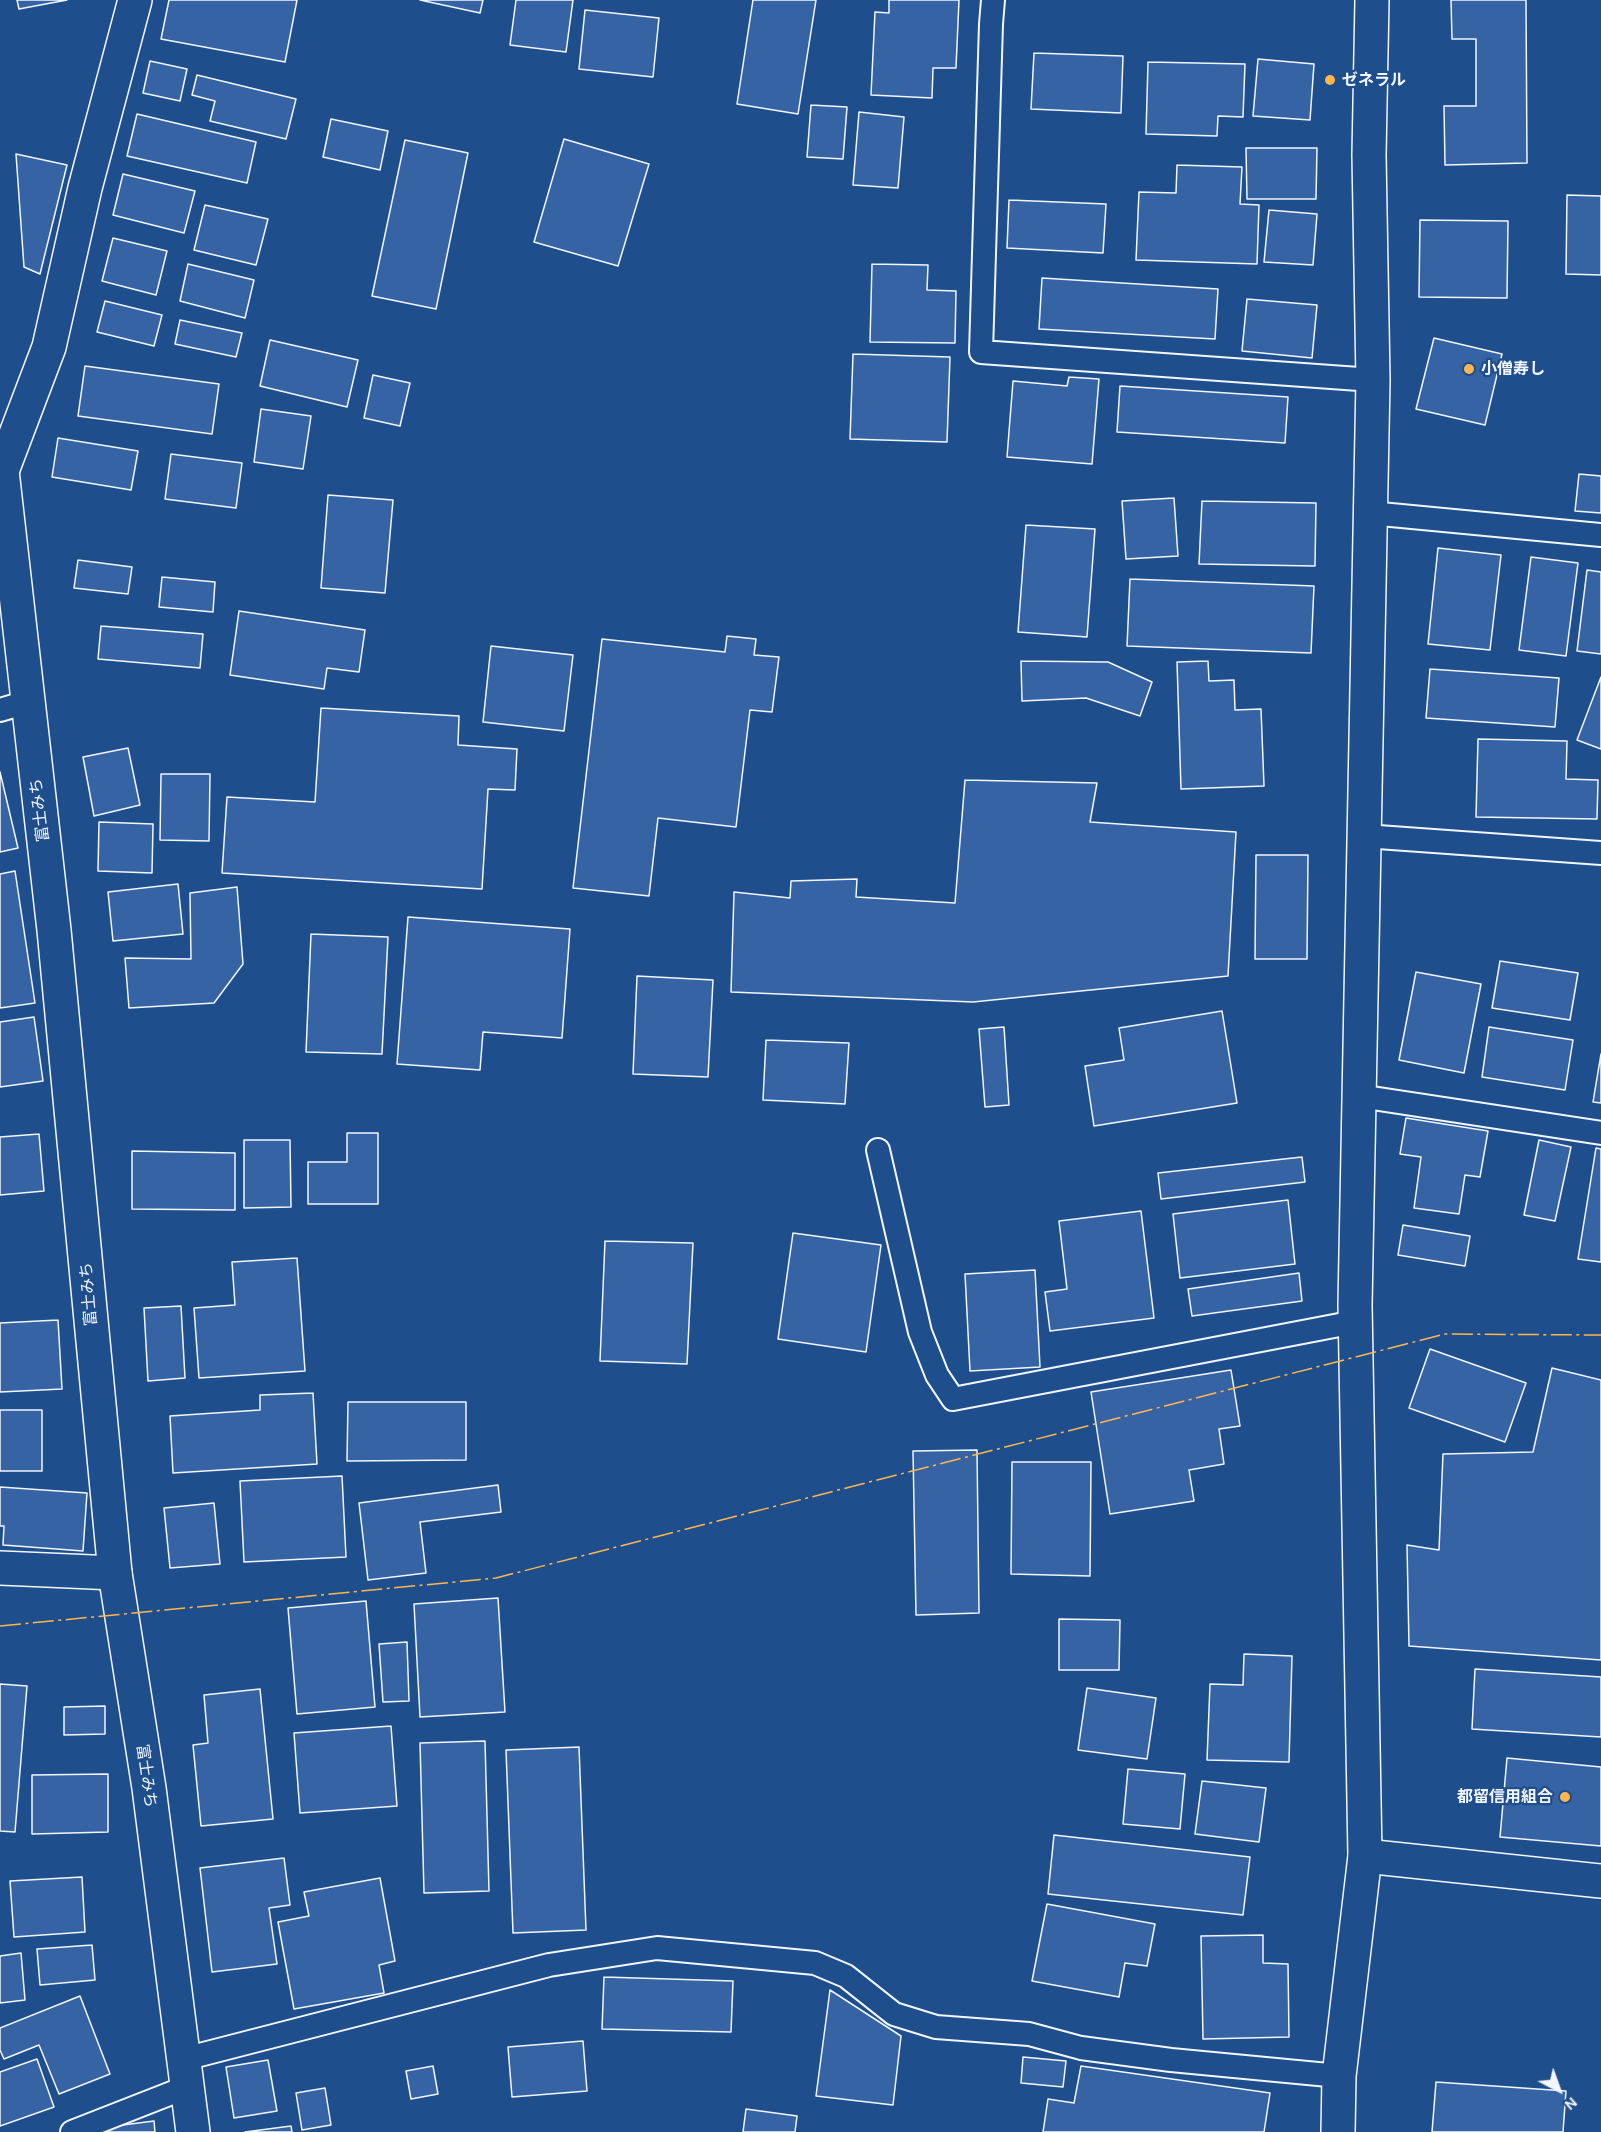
<!DOCTYPE html>
<meta charset="utf-8">
<style>
body{margin:0}
#map{position:relative;width:1601px;height:2132px;overflow:hidden;background:#1f4e8c;font-family:Karla,sans-serif}
canvas{display:block}
.north{position:absolute;left:1529px;top:2060px;width:60px;height:60px;-webkit-text-stroke:4px #1f4e8c;paint-order:stroke;rotate:139deg;font-size:16px;font-weight:700;line-height:24px;text-align:center;color:#f2f6ff}
.north::after{content:'';display:block;margin:auto;width:21px;height:27px;background:#f2f6ff;clip-path:polygon(50% 0,100% 100%,50% 72%,0 100%)}
</style>
<div id="map">
<canvas width="1601" height="2132"></canvas>
<div class="north">N</div>
</div>
<script>
const ctx = document.querySelector('canvas').getContext('2d');
ctx.lineJoin = 'round';
function fillPath(path, color) {
  ctx.fillStyle = color;
  ctx.fill(path, 'evenodd');
}
function toPath(rows) {
  const path = new Path2D();
  for (const r of rows) {
    path.moveTo(r[0], r[1]);
    for (let i = 2; i < r.length; i += 2) path.lineTo(r[i], r[i + 1]);
  }
  return path;
}
function strokePath(path, color, width, dash) {
  ctx.strokeStyle = color;
  ctx.lineWidth = width;
  ctx.lineCap = dash ? 'butt' : 'round';
  ctx.setLineDash(dash || []);
  ctx.stroke(path);
}
function write(font, color, halo, rows, align = 'center') {
  ctx.font = font + ' Karla,"Noto Sans JP",sans-serif';
  ctx.lineWidth = 4.5;
  ctx.setLineDash([]);
  ctx.textBaseline = 'middle';
  ctx.strokeStyle = halo;
  ctx.fillStyle = color;
  for (const [text, x, y, turn = 0] of rows) {
    ctx.save();
    ctx.translate(x, y);
    ctx.rotate((+turn || 0) * Math.PI / 180);
    ctx.textAlign = isNaN(turn) ? turn : align;
    if (halo) ctx.strokeText(text, 0, 0);
    ctx.fillText(text, 0, 0);
    ctx.restore();
  }
}
const building = toPath([
 [17,0,67,0,19,9,17,0],
 [169,0,297,0,285,62,161,39,169,0],
 [420,0,483,0,480,13,420,0],
 [516,0,573,0,566,52,510,45,516,0],
 [753,0,816,0,798,114,737,104,753,0],
 [889,0,959,0,956,68,933,68,932,98,871,95,875,12,889,13,889,0],
 [1451,0,1526,0,1527,163,1445,165,1444,106,1476,106,1476,39,1452,39,1451,0],
 [585,10,659,18,653,77,579,69,585,10],
 [1034,53,1123,56,1121,113,1031,109,1034,53],
 [1258,59,1314,64,1310,120,1253,116,1258,59],
 [150,61,187,69,180,101,143,93,150,61],
 [1148,62,1245,64,1243,117,1218,116,1217,136,1146,134,1148,62],
 [197,75,296,99,286,139,210,121,215,101,192,95,197,75],
 [811,105,847,107,843,159,807,157,811,105],
 [859,112,904,117,898,188,853,185,859,112],
 [137,114,256,142,247,183,127,156,137,114],
 [331,119,388,131,380,170,323,157,331,119],
 [564,139,649,164,618,266,534,242,564,139],
 [405,140,468,153,436,309,372,296,405,140],
 [1246,148,1317,148,1316,199,1247,199,1246,148],
 [16,154,67,165,40,274,24,267,16,154],
 [1177,165,1242,167,1240,204,1259,205,1257,264,1136,260,1139,192,1176,193,1177,165],
 [123,174,195,191,184,233,113,215,123,174],
 [1567,195,1601,196,1601,275,1566,274,1567,195],
 [1009,200,1106,204,1103,253,1007,248,1009,200],
 [205,205,268,219,256,265,194,250,205,205],
 [1269,210,1317,214,1313,265,1264,262,1269,210],
 [1420,220,1508,221,1507,298,1419,297,1420,220],
 [113,238,167,251,156,295,102,281,113,238],
 [188,264,254,280,245,318,180,301,188,264],
 [872,264,928,265,927,290,956,291,955,343,870,342,872,264],
 [1042,278,1218,289,1215,339,1039,329,1042,278],
 [1247,299,1317,305,1312,358,1242,351,1247,299],
 [105,301,162,315,154,346,97,332,105,301],
 [180,320,242,333,236,357,175,344,180,320],
 [1434,338,1502,354,1485,425,1416,409,1434,338],
 [270,340,358,360,347,407,260,386,270,340],
 [853,354,950,357,947,442,850,439,853,354],
 [85,366,219,384,212,434,78,416,85,366],
 [373,375,410,383,400,426,364,418,373,375],
 [1069,377,1099,379,1092,464,1007,457,1013,381,1067,386,1069,377],
 [1120,386,1288,397,1285,443,1117,432,1120,386],
 [261,409,311,416,303,469,254,462,261,409],
 [58,438,138,451,131,490,52,477,58,438],
 [171,454,242,463,236,508,165,499,171,454],
 [1579,474,1601,476,1601,513,1575,511,1579,474],
 [328,495,393,500,385,593,321,588,328,495],
 [1174,498,1178,556,1126,559,1122,501,1174,498],
 [1202,501,1316,503,1315,566,1199,564,1202,501],
 [1026,525,1095,529,1087,637,1018,632,1026,525],
 [1438,548,1501,555,1490,650,1428,644,1438,548],
 [1531,557,1578,563,1566,656,1519,650,1531,557],
 [78,560,132,567,128,594,74,588,78,560],
 [1587,570,1601,572,1601,654,1577,651,1587,570],
 [162,577,215,582,213,612,159,607,162,577],
 [1130,579,1314,586,1311,653,1127,646,1130,579],
 [239,611,365,630,359,672,327,668,324,689,230,675,239,611],
 [101,626,203,634,200,668,98,659,101,626],
 [727,636,756,639,754,655,779,657,772,712,750,710,736,827,658,818,649,896,573,888,602,639,725,652,727,636],
 [491,646,573,655,564,731,483,722,491,646],
 [1021,661,1108,662,1152,682,1140,716,1086,698,1022,701,1021,661],
 [1208,661,1209,681,1234,680,1235,710,1261,709,1264,786,1181,789,1177,662,1208,661],
 [1430,669,1559,678,1555,727,1426,718,1430,669],
 [1601,677,1601,749,1577,740,1601,677],
 [321,708,459,716,458,745,517,749,515,790,488,789,482,889,222,873,227,797,315,802,321,708],
 [1478,739,1567,741,1566,779,1598,780,1597,819,1476,817,1478,739],
 [128,748,140,805,94,816,83,757,128,748],
 [0,772,18,848,0,852,0,772],
 [161,774,210,774,209,841,160,840,161,774],
 [965,780,1097,783,1090,822,1236,832,1228,976,973,1002,731,992,734,892,790,898,791,881,857,879,856,897,955,903,965,780],
 [99,822,153,824,152,873,98,871,99,822],
 [1256,855,1308,855,1307,959,1255,959,1256,855],
 [15,871,35,1003,0,1008,0,874,15,871],
 [178,884,183,934,113,941,108,892,178,884],
 [237,887,243,964,214,1003,129,1008,125,958,191,959,190,893,237,887],
 [408,917,570,929,562,1038,483,1032,480,1070,397,1064,408,917],
 [311,934,388,937,382,1054,306,1052,311,934],
 [1500,961,1578,973,1570,1020,1492,1008,1500,961],
 [1416,972,1481,984,1464,1073,1399,1060,1416,972],
 [637,976,713,980,708,1077,633,1074,637,976],
 [1222,1011,1237,1103,1094,1126,1085,1066,1124,1060,1119,1028,1222,1011],
 [34,1017,43,1081,0,1087,0,1022,34,1017],
 [1004,1027,1009,1105,985,1107,979,1029,1004,1027],
 [1489,1027,1573,1040,1565,1090,1482,1077,1489,1027],
 [766,1040,849,1043,845,1104,763,1100,766,1040],
 [1601,1054,1601,1103,1593,1102,1601,1054],
 [1406,1118,1488,1131,1480,1177,1465,1175,1459,1214,1414,1208,1421,1157,1400,1154,1406,1118],
 [347,1133,378,1133,378,1204,308,1204,308,1162,347,1162,347,1133],
 [39,1134,44,1191,0,1195,0,1137,39,1134],
 [244,1140,290,1140,291,1207,244,1208,244,1140],
 [1539,1140,1571,1147,1555,1221,1524,1215,1539,1140],
 [1596,1148,1601,1149,1601,1262,1578,1259,1596,1148],
 [132,1151,235,1153,235,1210,132,1209,132,1151],
 [1302,1157,1305,1182,1161,1199,1158,1173,1302,1157],
 [1288,1200,1295,1264,1180,1278,1173,1214,1288,1200],
 [1141,1211,1154,1318,1050,1331,1045,1292,1067,1289,1059,1221,1141,1211],
 [1403,1225,1470,1236,1465,1266,1398,1255,1403,1225],
 [793,1233,881,1245,866,1352,778,1339,793,1233],
 [605,1241,693,1243,687,1364,600,1361,605,1241],
 [297,1258,305,1371,199,1378,194,1308,235,1305,232,1262,297,1258],
 [1035,1270,1040,1367,970,1371,965,1274,1035,1270],
 [1299,1273,1302,1301,1192,1316,1188,1289,1299,1273],
 [181,1306,185,1378,148,1381,144,1308,181,1306],
 [58,1320,62,1389,0,1392,0,1323,58,1320],
 [1430,1349,1526,1383,1505,1442,1409,1408,1430,1349],
 [1552,1368,1601,1380,1601,1660,1409,1646,1407,1545,1439,1550,1443,1454,1533,1452,1552,1368],
 [1231,1370,1240,1426,1219,1429,1224,1464,1189,1470,1194,1501,1110,1514,1091,1392,1231,1370],
 [313,1393,317,1464,173,1473,170,1416,260,1410,260,1395,313,1393],
 [348,1402,466,1402,466,1460,347,1461,348,1402],
 [0,1410,42,1410,42,1471,0,1471,0,1410],
 [977,1450,979,1613,916,1615,913,1451,977,1450],
 [1012,1462,1091,1462,1090,1576,1011,1574,1012,1462],
 [342,1476,346,1557,244,1562,240,1481,342,1476],
 [498,1485,501,1512,420,1522,426,1573,368,1580,359,1503,498,1485],
 [0,1487,87,1493,83,1551,3,1545,4,1526,0,1526,0,1487],
 [214,1503,220,1564,170,1568,164,1508,214,1503],
 [498,1598,505,1712,420,1717,414,1604,498,1598],
 [366,1601,375,1707,297,1714,288,1608,366,1601],
 [1059,1619,1120,1620,1119,1670,1059,1670,1059,1619],
 [407,1642,409,1701,383,1702,379,1644,407,1642],
 [1244,1654,1292,1656,1289,1762,1207,1760,1210,1684,1243,1685,1244,1654],
 [1475,1669,1601,1677,1601,1737,1472,1729,1475,1669],
 [0,1684,27,1686,15,1832,0,1831,0,1684],
 [1087,1688,1156,1698,1147,1759,1078,1750,1087,1688],
 [260,1689,273,1819,201,1826,193,1745,208,1743,204,1695,260,1689],
 [105,1706,105,1734,64,1735,64,1707,105,1706],
 [391,1726,397,1806,300,1813,294,1733,391,1726],
 [485,1741,489,1891,424,1893,420,1743,485,1741],
 [579,1747,586,1930,513,1933,506,1750,579,1747],
 [1507,1758,1601,1767,1601,1846,1500,1837,1507,1758],
 [1128,1769,1185,1774,1180,1829,1123,1824,1128,1769],
 [108,1774,108,1832,32,1834,32,1775,108,1774],
 [1202,1781,1266,1788,1259,1842,1195,1834,1202,1781],
 [1054,1835,1250,1857,1243,1915,1048,1894,1054,1835],
 [284,1858,290,1905,269,1908,277,1964,212,1972,200,1868,284,1858],
 [82,1877,85,1932,14,1937,10,1881,82,1877],
 [380,1878,395,1961,379,1965,384,1993,294,2009,278,1922,309,1916,304,1892,380,1878],
 [1047,1904,1155,1924,1147,1966,1125,1963,1119,1997,1032,1981,1047,1904],
 [1263,1935,1263,1963,1288,1964,1289,2037,1203,2039,1201,1936,1263,1935],
 [92,1945,95,1980,40,1985,37,1949,92,1945],
 [21,1953,25,2000,0,2003,0,1956,21,1953],
 [604,1977,733,1981,731,2032,602,2029,604,1977],
 [830,1990,901,2036,893,2105,816,2096,830,1990],
 [80,1996,110,2074,59,2094,39,2045,4,2059,0,2050,0,2028,80,1996],
 [583,2041,587,2091,512,2097,508,2047,583,2041],
 [1023,2057,1066,2061,1063,2087,1021,2083,1023,2057],
 [37,2059,54,2107,0,2126,0,2072,37,2059],
 [268,2060,277,2111,234,2118,226,2067,268,2060],
 [433,2066,438,2094,411,2099,406,2071,433,2066],
 [1081,2066,1270,2093,1264,2132,1043,2132,1048,2099,1074,2103,1081,2066],
 [1436,2082,1566,2091,1563,2132,1432,2132,1436,2082],
 [325,2088,331,2125,302,2130,296,2093,325,2088],
 [746,2109,797,2116,795,2132,743,2132,746,2109],
 [154,2121,155,2132,107,2132,107,2127,154,2121],
 [291,2126,292,2132,245,2132,291,2126]
]);
fillPath(building, '#3563a3');
strokePath(building, '#f2f6ff', 1.5);
const lane = toPath([
 [993,0,991,24,981,352,1373,380],
 [1370,513,1601,535],
 [0,710,27,702],
 [1364,836,1601,853],
 [1359,1096,1601,1133],
 [878,1150,920,1332,937,1375,953,1399,1355,1322],
 [184,2059,549,1965,657,1948,815,1963,846,1976,894,2014,936,2027,1029,2034,1081,2048,1171,2060,1339,2076],
 [72,2132,187,2087]
]);
const street = toPath([
 [2,471,49,347,85,188,135,0],
 [0,1568,115,1573],
 [1365,1856,1601,1881]
]);
const secondary = toPath([
 [1338,2132,1339,2076,1365,1856,1355,1305,1373,380,1369,155,1372,0]
]);
const highway = toPath([
 [0,453,54,930,115,1573,149,1788,193,2132]
]);
strokePath(lane, '#f2f6ff', 26);
strokePath(street, '#f2f6ff', 36);
strokePath(secondary, '#f2f6ff', 36);
strokePath(highway, '#f2f6ff', 36);
strokePath(lane, '#1f4e8c', 22);
strokePath(street, '#1f4e8c', 33);
strokePath(secondary, '#1f4e8c', 33);
strokePath(highway, '#1f4e8c', 33);
strokePath(toPath([
 [0,1626,496,1578,1445,1334,1601,1335]
]), '#ffb74d', 1.5, [21, 4.5, 3, 4.5]);
for (const [x, y, r, color] of [
 [1330,80,6,"#ffb74d"],
 [1469,369,6,"#ffb74d"],
 [1565,1797,6,"#ffb74d"]
]) {
  const dot = new Path2D();
  dot.arc(x, y, r, 0, 2 * Math.PI);
  ctx.fillStyle = color;
  ctx.fill(dot);
  strokePath(dot, '#1f4e8c', 2);
}
write('bold 16px', '#f2f6ff', '#1f4e8c', [
 ["ゼネラル",1342,80],
 ["小僧寿し",1481,369],
 ["都留信用組合",1553,1797,"right"]
], 'left');
write('16px', '#f2f6ff', '#1f4e8c', [
 ["富士みち",40,810,-97],
 ["富士みち",89,1294,-95],
 ["富士みち",146,1776,82]
]);
</script>
